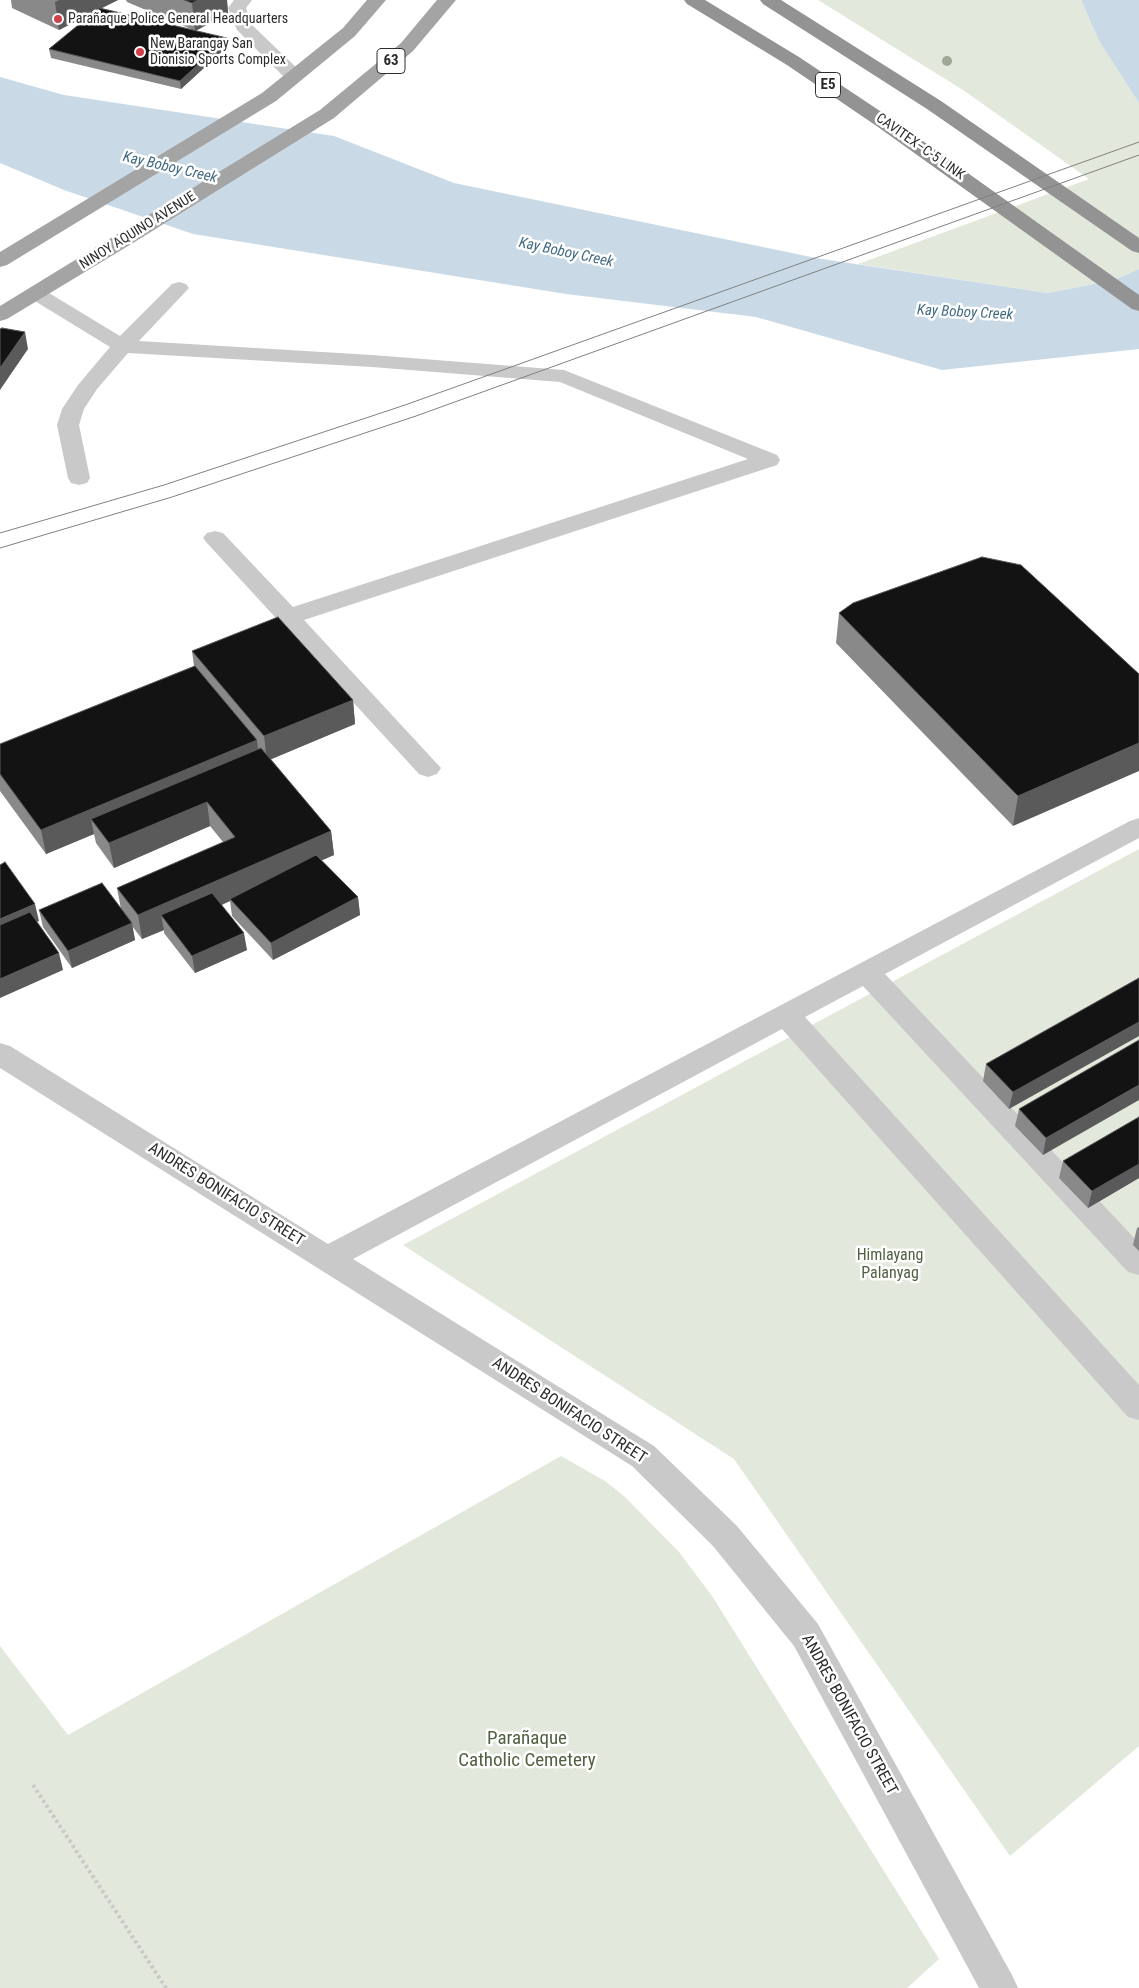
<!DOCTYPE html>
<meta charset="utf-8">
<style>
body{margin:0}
canvas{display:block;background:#fff}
</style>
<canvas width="1139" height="1988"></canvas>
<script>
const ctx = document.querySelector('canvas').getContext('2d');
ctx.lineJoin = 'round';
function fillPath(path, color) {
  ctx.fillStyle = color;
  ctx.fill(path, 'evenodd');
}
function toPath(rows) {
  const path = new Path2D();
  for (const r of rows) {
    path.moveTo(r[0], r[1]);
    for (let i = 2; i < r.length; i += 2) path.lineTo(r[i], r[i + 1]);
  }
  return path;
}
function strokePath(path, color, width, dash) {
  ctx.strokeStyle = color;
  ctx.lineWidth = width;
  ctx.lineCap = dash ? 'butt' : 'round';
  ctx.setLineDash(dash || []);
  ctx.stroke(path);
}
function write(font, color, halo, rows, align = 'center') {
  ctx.font = font + ' "Roboto Condensed",sans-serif';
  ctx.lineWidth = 5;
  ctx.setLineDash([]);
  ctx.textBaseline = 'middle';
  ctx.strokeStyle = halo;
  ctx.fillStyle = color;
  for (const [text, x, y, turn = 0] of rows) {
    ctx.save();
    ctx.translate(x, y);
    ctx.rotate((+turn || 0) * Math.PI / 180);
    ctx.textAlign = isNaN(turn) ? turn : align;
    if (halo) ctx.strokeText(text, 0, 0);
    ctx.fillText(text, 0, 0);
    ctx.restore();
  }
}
fillPath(toPath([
 [818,0,1081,0,1099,41,1139,103,1139,269,1114,280,1048,293,858,264,1089,179,963,90],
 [1139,849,1139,1746,1010,1856,734,1459,403,1245],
 [561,1456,605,1481,625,1497,679,1552,712,1596,939,1959,907,1988,0,1988,0,1646,68,1735]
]), '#e2e8db');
fillPath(toPath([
 [1081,0,1139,0,1139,103,1099,41],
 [0,77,64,95,334,136,454,183,816,258,1048,293,1114,280,1139,269,1139,349,942,370,756,317,566,294,193,234,64,190,0,163]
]), '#c9dae6');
strokePath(toPath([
 [33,1785,166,1988]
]), '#c9c9c9', 4, [3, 3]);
fillPath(toPath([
 [234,0,252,0,246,8,251,24,301,72,303,76,301,80,294,82,287,80,237,30,228,8,234,0],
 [179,282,186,284,189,288,139,341,372,355,564,370,777,455,780,460,777,465,304,620,441,768,437,774,428,777,419,774,207,543,203,538,207,533,215,531,223,533,293,607,748,459,560,382,372,367,128,353,97,389,84,409,79,425,90,478,87,483,79,485,71,483,68,478,57,425,62,409,78,385,110,347,30,298,27,294,30,290,37,288,44,290,120,336,172,284,179,282],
 [1139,818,1139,838,885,974,1139,1243,1139,1275,1128,1272,863,986,805,1017,1139,1385,1139,1420,1128,1417,782,1029,353,1259,654,1446,737,1526,818,1624,1012,1975,1018,1988,979,1988,794,1646,713,1546,632,1466,0,1068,0,1043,10,1046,328,1244,1130,821,1139,818]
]), '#c9c9c9');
fillPath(toPath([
 [367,0,386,0,355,36,276,101,7,265,0,267,0,252,262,93,343,28,367,0],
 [437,0,456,0,413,51,334,118,133,243,7,319,0,321,0,306,320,110,401,43,437,0]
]), '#a4a4a4');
fillPath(toPath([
 [684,0,705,0,799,57,892,119,1139,295,1139,311,1132,309,878,127,787,65,687,4,684,0],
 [760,0,781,0,941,101,1139,238,1139,253,1132,251,927,109,763,4,760,0]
]), '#939393');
strokePath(toPath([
 [0,533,164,485,405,405,1139,142],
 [0,548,172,497,416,416,1139,155]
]), '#818181', 1);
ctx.fillStyle = '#9ea895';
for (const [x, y] of [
 [947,61]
]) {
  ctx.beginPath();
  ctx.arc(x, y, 5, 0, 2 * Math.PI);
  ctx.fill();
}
fillPath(toPath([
 [11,0,118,0,101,8,191,29,127,2,126,0,227,0,228,13,196,31,228,46,181,89,51,58,49,49,94,12,59,30,12,8],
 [839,613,1139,674,1013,826,836,643],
 [192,651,353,700,355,724,271,759,331,831,334,855,322,860,358,897,360,915,273,960,232,916,230,901,222,905,247,950,195,973,164,933,164,930,142,939,132,926,135,940,72,968,43,927,39,910,121,909,117,888,223,842,210,826,114,868,96,843,94,834,46,854,0,791,0,744,194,666],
 [1139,978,1009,1109,983,1081,986,1064],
 [1139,1040,1043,1155,1015,1126,1019,1109],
 [1139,1117,1139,1178,1088,1208,1059,1178,1063,1161],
 [1139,1227,1139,1251,1133,1245,1137,1228]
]), '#898989');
fillPath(toPath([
 [59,0,118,0,59,30,55,2],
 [198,0,227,0,228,13,195,31,192,3],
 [227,38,228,46,181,89,180,81],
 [25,332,28,349,0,390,0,368],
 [353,700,355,724,267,761,264,736],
 [257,740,260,764,91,819,94,834,46,854,41,830],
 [1139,743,1139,771,1013,826,1018,796],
 [207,802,210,826,114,868,109,843],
 [331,831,334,855,231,900,230,899,230,901,170,927,161,915,164,930,142,939,138,915],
 [358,897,360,915,273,960,271,943],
 [35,904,39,921,0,938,0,919],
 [132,923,135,940,72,968,68,951],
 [244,933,247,950,195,973,192,956],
 [59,953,63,970,0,998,0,979],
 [1139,1022,1139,1036,1009,1109,1013,1092],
 [1139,1085,1139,1100,1043,1155,1046,1138],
 [1139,1164,1139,1178,1088,1208,1092,1191]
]), '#5a5a5a');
const building = toPath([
 [184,0,198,0,192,3,184,0],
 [99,8,227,38,180,81,49,49,99,8],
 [2,328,25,332,0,368,0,329,2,328],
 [982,557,1021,565,1139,674,1139,743,1018,796,839,613,853,603,982,557],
 [278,617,353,700,264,736,192,651,278,617],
 [195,666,257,740,41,830,0,774,0,744,195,666],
 [261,748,331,831,138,915,117,888,235,837,207,802,109,843,91,819,261,748],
 [316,855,358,897,271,943,230,899,316,855],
 [5,862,35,904,0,919,0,865,5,862],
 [102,883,132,923,68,951,39,910,102,883],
 [212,893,244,933,192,956,161,915,212,893],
 [30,912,59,953,0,979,0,925,30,912],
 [1139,978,1139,1022,1013,1092,986,1064,1139,978],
 [1139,1040,1139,1085,1046,1138,1019,1109,1139,1040],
 [1139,1117,1139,1164,1092,1191,1063,1161,1139,1117]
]);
fillPath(building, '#131313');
strokePath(building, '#5a5a5a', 1);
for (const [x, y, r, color] of [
 [58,19,5,"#cf424c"],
 [140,52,5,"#cf424c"]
]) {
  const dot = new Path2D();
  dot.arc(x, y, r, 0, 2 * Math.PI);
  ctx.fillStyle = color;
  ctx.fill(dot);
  strokePath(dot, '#fff', 2);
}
write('14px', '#2c2c2c', '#fff', [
 ["Parañaque Police General Headquarters",68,19],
 ["New Barangay San",150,44],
 ["Dionisio Sports Complex",150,60]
], 'left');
write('14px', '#2c2c2c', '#fff', [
 ["CAVITEX–C-5 LINK",920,147,35],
 ["NINOY AQUINO AVENUE",138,231,-32]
]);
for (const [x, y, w] of [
 [391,61,28],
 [828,85,25]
]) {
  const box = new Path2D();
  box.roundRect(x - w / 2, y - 12.5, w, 25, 4);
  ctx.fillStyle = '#fff';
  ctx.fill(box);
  strokePath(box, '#2c2c2c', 1);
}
write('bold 15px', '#2c2c2c', null, [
 ["63",391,61],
 ["E5",828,85]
]);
write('italic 15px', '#446b83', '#fff', [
 ["Kay Boboy Creek",170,168,13],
 ["Kay Boboy Creek",566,253,12],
 ["Kay Boboy Creek",965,313,3]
]);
write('16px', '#2c2c2c', '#fff', [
 ["ANDRES BONIFACIO STREET",226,1195,32],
 ["ANDRES BONIFACIO STREET",569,1411,33],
 ["ANDRES BONIFACIO STREET",849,1715,61]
]);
write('16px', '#4f613f', '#fff', [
 ["Himlayang",890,1256],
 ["Palanyag",890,1274]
]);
write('19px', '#4f613f', '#fff', [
 ["Parañaque",527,1739],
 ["Catholic Cemetery",527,1761]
]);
</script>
